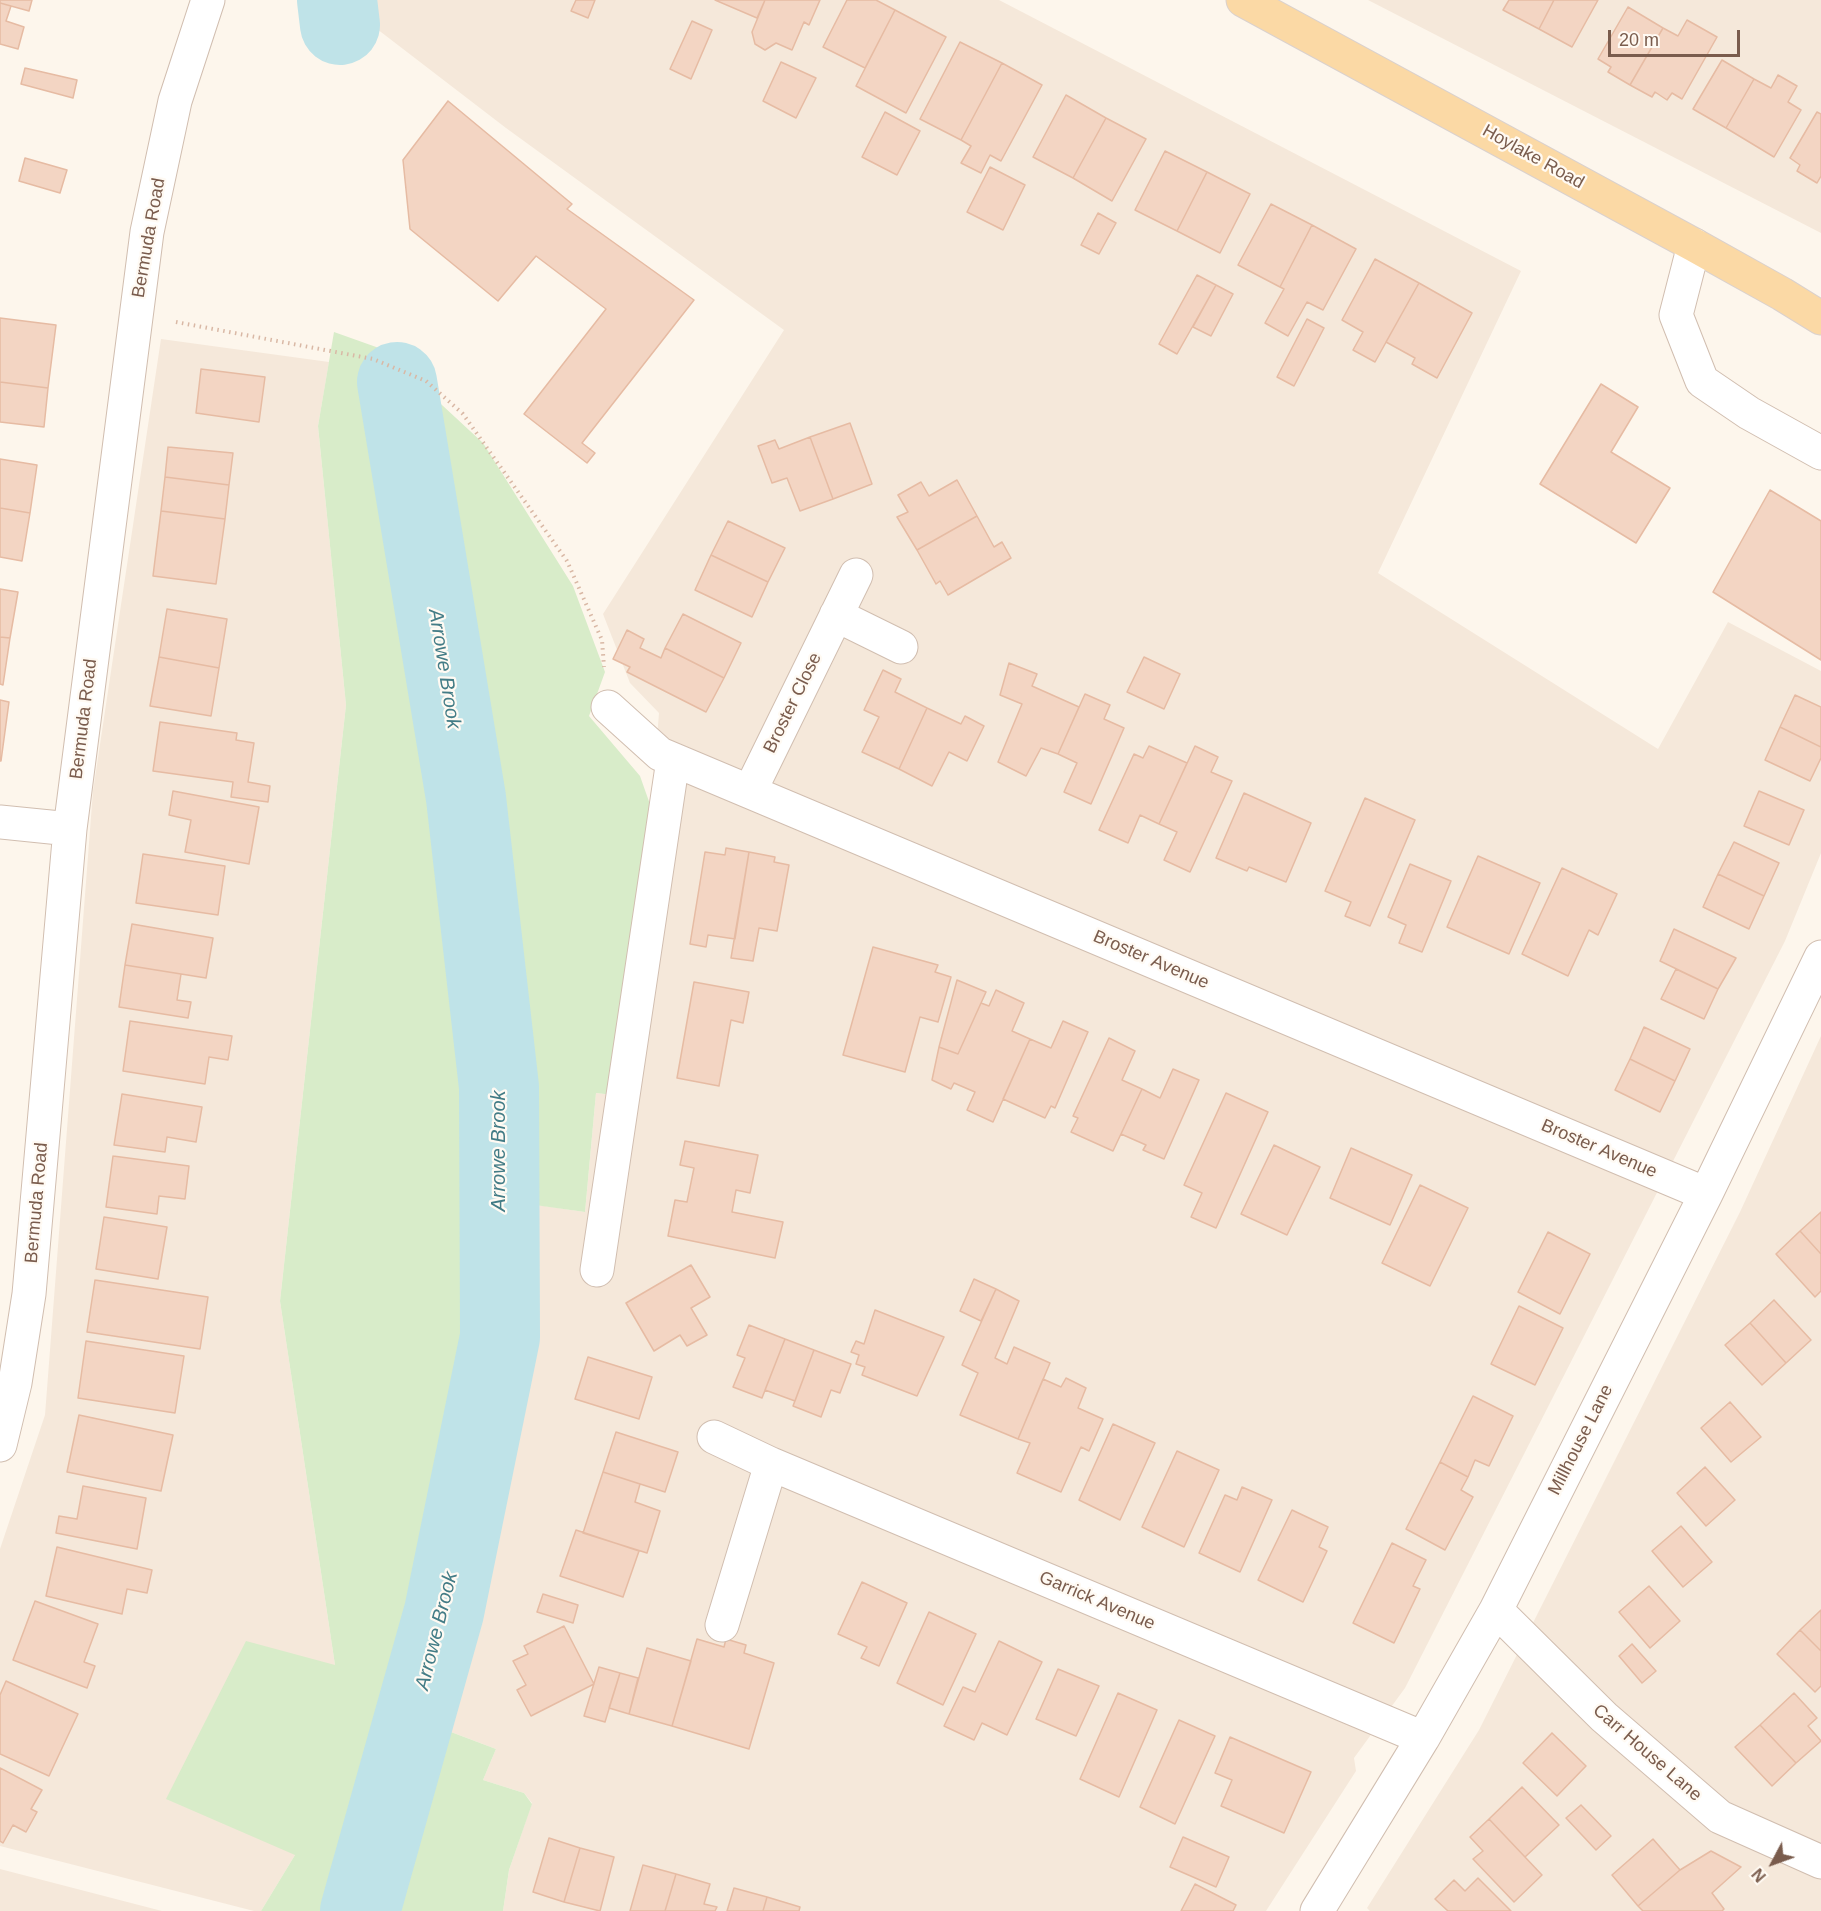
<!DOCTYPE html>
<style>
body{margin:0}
#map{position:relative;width:1821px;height:1911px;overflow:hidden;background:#fdf6ec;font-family:Helvetica,sans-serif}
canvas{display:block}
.north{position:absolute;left:1743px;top:1833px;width:60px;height:60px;-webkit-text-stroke:4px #fffaf3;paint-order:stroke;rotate:229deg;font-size:16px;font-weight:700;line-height:24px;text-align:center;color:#7a5c4d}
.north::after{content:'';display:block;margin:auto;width:21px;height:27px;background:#7a5c4d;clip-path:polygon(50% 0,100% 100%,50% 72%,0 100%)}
.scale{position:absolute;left:1608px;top:30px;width:132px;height:27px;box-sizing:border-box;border:3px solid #7a5c4d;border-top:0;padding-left:8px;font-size:18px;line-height:21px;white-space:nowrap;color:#7a5c4d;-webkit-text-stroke:4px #fffaf3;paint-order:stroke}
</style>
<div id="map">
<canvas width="1821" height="1911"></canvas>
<div class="north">N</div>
<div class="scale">20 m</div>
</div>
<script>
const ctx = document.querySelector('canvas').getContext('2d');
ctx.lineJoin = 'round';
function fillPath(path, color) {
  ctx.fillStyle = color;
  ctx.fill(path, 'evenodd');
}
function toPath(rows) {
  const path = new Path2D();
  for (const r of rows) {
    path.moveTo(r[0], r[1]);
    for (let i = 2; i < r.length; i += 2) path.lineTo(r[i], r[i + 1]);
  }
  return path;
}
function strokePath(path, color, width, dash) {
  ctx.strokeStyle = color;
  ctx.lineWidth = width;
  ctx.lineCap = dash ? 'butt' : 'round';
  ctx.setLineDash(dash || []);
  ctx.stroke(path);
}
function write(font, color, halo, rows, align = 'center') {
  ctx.font = font + ' Helvetica,sans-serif';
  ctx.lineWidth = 4.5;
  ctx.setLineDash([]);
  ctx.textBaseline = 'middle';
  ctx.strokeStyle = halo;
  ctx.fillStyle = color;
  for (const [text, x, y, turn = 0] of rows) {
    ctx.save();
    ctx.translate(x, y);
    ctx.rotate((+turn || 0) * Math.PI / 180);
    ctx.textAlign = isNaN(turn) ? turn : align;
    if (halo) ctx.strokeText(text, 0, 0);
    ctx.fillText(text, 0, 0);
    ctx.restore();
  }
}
fillPath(toPath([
 [359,0,999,0,1521,271,1378,573,1658,749,1728,622,1821,671,1821,853,1785,941,1405,1688,1354,1758,1356,1771,1266,1911,503,1911,509,1870,532,1803,524,1793,483,1780,496,1749,443,1729,501,1513,516,1409,522,1302,518,1202,585,1212,596,1093,612,1095,651,812,659,713,630,683,603,614,784,330,506,128,364,19],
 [1368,0,1821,0,1821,233],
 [161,339,329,362,318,426,346,705,280,1301,335,1665,295,1855,261,1911,254,1911,0,1846,0,1549,45,1415,93,791],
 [1821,1036,1821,1911,1370,1911,1367,1908,1479,1730,1740,1212],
 [0,1869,162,1911,0,1911]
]), '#f5e8da');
fillPath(toPath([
 [334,332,393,353,397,382,415,380,483,443,573,586,605,672,589,716,640,776,652,810,613,1095,596,1093,585,1212,499,1200,500,1287,522,1294,516,1409,501,1513,443,1729,496,1749,483,1780,524,1793,532,1804,509,1870,503,1911,261,1911,295,1855,166,1799,246,1641,335,1665,280,1301,346,705,318,426]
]), '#d8ecc9');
strokePath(toPath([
 [337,0,340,25],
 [360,1911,444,1612,500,1337,499,1087,466,798,397,382]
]), '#bfe3e8', 80);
const building = toPath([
 [0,0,32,0,29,11,0,3,0,0],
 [576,0,595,0,588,18,571,11,576,0],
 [715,0,765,0,757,18,715,0],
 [765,0,820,0,809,25,804,22,792,50,776,43,765,50,755,44,752,32,765,0],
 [847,0,876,0,895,10,865,68,823,47,847,0],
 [1509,0,1554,0,1539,29,1503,10,1509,0],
 [1554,0,1598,0,1572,47,1539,29,1554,0],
 [0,3,11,6,6,21,24,27,18,49,0,44,0,3],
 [1628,7,1663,28,1630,85,1608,72,1611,67,1598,59,1628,7],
 [895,10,946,37,906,113,856,86,895,10],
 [1687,20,1717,37,1682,99,1672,93,1667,100,1655,92,1652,97,1630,85,1663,28,1678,36,1687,20],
 [692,21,712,30,691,79,670,69,692,21],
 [960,42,1002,63,961,140,920,119,960,42],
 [1722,60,1754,79,1726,128,1693,109,1722,60],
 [781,62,816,78,796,118,763,101,781,62],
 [1002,63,1042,85,1001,161,990,155,981,173,961,163,971,146,961,140,1002,63],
 [25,68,77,80,73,98,21,84,25,68],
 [1778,75,1797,86,1788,102,1801,110,1774,157,1726,128,1754,79,1771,88,1778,75],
 [1066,95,1106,118,1073,178,1033,157,1066,95],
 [448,101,572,204,567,209,694,300,582,443,595,453,587,463,524,414,606,309,536,256,498,301,410,229,403,160,448,101],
 [885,112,920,131,897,175,862,157,885,112],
 [1817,112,1821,114,1821,176,1817,183,1797,171,1800,165,1790,158,1817,112],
 [1106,118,1146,139,1112,201,1073,178,1106,118],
 [1165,151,1207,172,1177,231,1135,210,1165,151],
 [25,158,67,170,60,193,19,181,25,158],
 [990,167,1025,185,1003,230,967,212,990,167],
 [1207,172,1250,194,1220,253,1177,231,1207,172],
 [1271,204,1312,225,1280,287,1238,265,1271,204],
 [1098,213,1116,223,1099,254,1081,245,1098,213],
 [1312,225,1356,249,1323,310,1307,302,1288,336,1265,323,1284,289,1280,287,1312,225],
 [1375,259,1419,283,1375,362,1353,350,1363,332,1342,320,1375,259],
 [1197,275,1216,285,1177,354,1159,344,1197,275],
 [1419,283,1472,313,1437,378,1412,364,1415,358,1386,342,1419,283],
 [1216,285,1233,294,1211,336,1193,327,1216,285],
 [0,318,56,325,48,388,0,382,0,318],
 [1307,319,1324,328,1294,386,1277,377,1307,319],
 [201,369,265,377,259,422,196,413,201,369],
 [0,382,48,388,44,427,0,422,0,382],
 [1601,384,1638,407,1611,452,1670,488,1636,543,1540,484,1601,384],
 [850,423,872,484,833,499,810,437,850,423],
 [810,437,833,499,800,511,787,478,772,483,758,446,775,440,779,449,810,437],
 [168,447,233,453,229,485,165,477,168,447],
 [0,459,37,465,30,513,0,508,0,459],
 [165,477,229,485,225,519,161,511,165,477],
 [957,480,977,516,917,550,897,517,908,512,898,495,921,482,929,496,957,480],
 [1770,490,1821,521,1821,660,1713,592,1770,490],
 [0,508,30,513,22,561,0,557,0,508],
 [161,511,225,519,216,584,153,576,161,511],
 [977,516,994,547,1002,542,1011,558,948,595,940,581,936,584,917,550,977,516],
 [728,521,785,548,768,582,711,555,728,521],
 [711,555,768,582,752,617,695,590,711,555],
 [0,589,18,592,10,638,0,637,0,589],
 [167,609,227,619,219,668,159,657,167,609],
 [683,614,741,643,724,678,665,648,683,614],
 [627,630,644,639,640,648,661,658,665,648,724,678,706,712,627,672,630,667,613,659,627,630],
 [0,637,10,638,3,685,0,684,0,637],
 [159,657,219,668,211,716,150,706,159,657],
 [1144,657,1180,674,1164,709,1127,692,1144,657],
 [1009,663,1037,674,1032,686,1079,707,1058,754,1041,748,1026,776,998,762,1022,704,1000,695,1009,663],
 [883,670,901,679,895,692,927,708,899,769,862,752,879,717,864,710,883,670],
 [1085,694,1110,705,1104,719,1124,728,1091,804,1064,792,1077,763,1058,754,1085,694],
 [1795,695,1821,707,1821,747,1780,727,1795,695],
 [0,700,9,702,1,761,0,761,0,700],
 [927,708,961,724,965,716,984,726,967,761,949,752,932,786,899,769,927,708],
 [160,722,237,733,236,740,254,743,248,782,270,786,268,802,231,797,233,782,153,771,160,722],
 [1780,727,1821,747,1821,758,1810,781,1765,760,1780,727],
 [1149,746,1187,763,1159,824,1140,815,1128,843,1099,830,1134,754,1143,758,1149,746],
 [1195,746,1218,757,1211,772,1232,781,1190,872,1164,860,1177,832,1159,824,1195,746],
 [173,791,259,807,249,864,185,852,191,820,169,815,173,791],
 [1759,791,1804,810,1789,845,1744,826,1759,791],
 [1244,793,1311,823,1286,882,1249,867,1247,871,1216,858,1244,793],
 [1365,798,1415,820,1370,926,1345,916,1351,902,1325,891,1365,798],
 [1734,842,1779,863,1764,896,1718,874,1734,842],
 [726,848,749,852,735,939,708,935,706,947,690,944,705,852,725,855,726,848],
 [749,852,775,857,774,862,789,865,777,931,759,928,753,961,731,958,749,852],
 [143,854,225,866,218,915,136,903,143,854],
 [1478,856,1540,883,1509,954,1447,927,1478,856],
 [1410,864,1451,881,1422,952,1399,943,1406,925,1388,917,1410,864],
 [1562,868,1617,894,1598,935,1589,930,1568,976,1522,954,1562,868],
 [1718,874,1764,896,1749,929,1703,907,1718,874],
 [132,924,213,938,206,978,125,965,132,924],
 [1674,929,1736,958,1718,989,1660,961,1674,929],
 [873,947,938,965,935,972,951,977,938,1022,920,1017,905,1072,843,1055,873,947],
 [125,965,181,974,177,1000,191,1002,188,1018,119,1007,125,965],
 [1676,969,1718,989,1704,1019,1661,999,1676,969],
 [957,980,986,992,958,1054,939,1047,957,980],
 [694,982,749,992,743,1023,731,1020,719,1086,677,1078,694,982],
 [996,990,1024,1003,1012,1031,1030,1039,993,1122,967,1110,975,1092,954,1083,951,1089,932,1080,939,1047,958,1054,981,1003,989,1006,996,990],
 [130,1021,232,1036,228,1060,209,1057,205,1084,123,1071,130,1021],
 [1063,1021,1088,1032,1055,1108,1051,1106,1045,1118,1003,1099,1030,1039,1051,1048,1063,1021],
 [1644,1027,1690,1049,1675,1081,1630,1059,1644,1027],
 [1109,1038,1135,1051,1122,1080,1142,1089,1113,1151,1071,1132,1078,1118,1073,1116,1109,1038],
 [1630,1059,1675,1081,1660,1112,1615,1090,1630,1059],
 [1173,1069,1199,1080,1164,1159,1143,1150,1146,1145,1121,1134,1142,1089,1160,1098,1173,1069],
 [1226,1093,1268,1112,1216,1228,1191,1217,1202,1193,1184,1185,1226,1093],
 [122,1094,202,1107,196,1142,167,1137,165,1152,114,1145,122,1094],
 [685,1141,758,1155,750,1193,736,1190,732,1212,783,1222,775,1258,668,1236,675,1200,687,1202,694,1168,680,1165,685,1141],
 [1274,1145,1320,1167,1287,1235,1241,1214,1274,1145],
 [1351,1148,1412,1175,1390,1225,1330,1198,1351,1148],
 [113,1156,189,1166,185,1199,159,1196,157,1214,106,1207,113,1156],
 [1420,1185,1468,1208,1430,1286,1382,1263,1420,1185],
 [1821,1212,1821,1254,1800,1231,1821,1212],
 [104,1217,167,1227,158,1279,96,1269,104,1217],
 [1800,1231,1821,1254,1821,1291,1815,1297,1776,1254,1800,1231],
 [1548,1232,1590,1254,1560,1314,1518,1292,1548,1232],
 [691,1265,710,1297,691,1308,707,1335,687,1346,680,1335,654,1351,626,1303,691,1265],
 [974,1279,996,1289,981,1321,960,1311,974,1279],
 [95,1280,208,1297,200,1349,87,1332,95,1280],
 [996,1289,1019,1301,995,1358,1007,1364,1014,1347,1050,1363,1018,1439,960,1415,978,1373,962,1365,996,1289],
 [1774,1300,1811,1340,1786,1363,1750,1323,1774,1300],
 [1519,1306,1563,1328,1535,1385,1491,1364,1519,1306],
 [875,1310,944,1337,917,1396,862,1375,865,1367,856,1364,859,1355,851,1352,856,1341,864,1344,875,1310],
 [1750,1323,1786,1363,1762,1385,1725,1345,1750,1323],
 [749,1325,785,1339,762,1398,733,1387,745,1358,737,1355,749,1325],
 [785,1339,814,1350,795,1401,765,1390,785,1339],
 [86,1341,184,1356,175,1413,78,1398,86,1341],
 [814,1350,851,1364,840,1393,831,1390,821,1417,793,1406,814,1350],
 [588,1357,652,1377,639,1419,575,1399,588,1357],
 [1066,1378,1086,1388,1078,1408,1103,1419,1089,1451,1081,1447,1061,1492,1017,1473,1030,1443,1018,1439,1043,1379,1061,1387,1066,1378],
 [1473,1396,1513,1416,1489,1466,1475,1460,1468,1477,1440,1462,1473,1396],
 [1730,1402,1761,1437,1731,1462,1701,1428,1730,1402],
 [79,1415,173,1435,161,1491,67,1472,79,1415],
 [1113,1424,1155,1443,1120,1520,1079,1500,1113,1424],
 [616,1432,678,1452,665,1492,603,1472,616,1432],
 [1177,1451,1219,1470,1184,1547,1142,1527,1177,1451],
 [1440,1462,1468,1477,1461,1490,1473,1497,1445,1550,1406,1529,1440,1462],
 [1705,1467,1735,1500,1706,1526,1677,1493,1705,1467],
 [603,1472,640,1484,635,1502,660,1511,647,1553,583,1533,603,1472],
 [83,1486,146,1498,137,1549,56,1533,59,1516,77,1519,83,1486],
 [1242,1487,1272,1500,1240,1572,1199,1553,1225,1495,1237,1500,1242,1487],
 [1292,1510,1328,1527,1319,1547,1327,1551,1303,1602,1258,1580,1292,1510],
 [1681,1526,1712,1562,1683,1587,1652,1551,1681,1526],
 [576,1530,639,1551,623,1597,560,1576,576,1530],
 [1392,1543,1426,1560,1413,1586,1420,1589,1394,1643,1353,1623,1392,1543],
 [57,1547,152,1570,147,1593,127,1589,122,1614,46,1596,57,1547],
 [862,1582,907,1603,879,1666,861,1658,867,1647,838,1634,862,1582],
 [1649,1586,1680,1621,1650,1648,1619,1612,1649,1586],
 [543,1594,578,1605,573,1623,537,1612,543,1594],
 [35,1601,98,1624,84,1662,95,1666,87,1688,13,1660,35,1601],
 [1821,1610,1821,1651,1800,1630,1821,1610],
 [929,1612,976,1634,943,1705,897,1683,929,1612],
 [564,1626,594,1684,531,1716,517,1690,526,1685,513,1661,528,1654,524,1646,564,1626],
 [1800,1630,1821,1651,1821,1686,1815,1692,1777,1654,1800,1630],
 [697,1639,724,1647,726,1639,746,1645,744,1653,774,1663,749,1749,672,1726,697,1639],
 [999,1641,1042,1662,1007,1735,982,1723,974,1740,944,1726,963,1687,975,1692,999,1641],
 [1632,1644,1656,1671,1642,1683,1619,1656,1632,1644],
 [647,1648,691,1661,672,1726,629,1714,647,1648],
 [599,1667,620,1673,605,1722,584,1716,599,1667],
 [1058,1669,1099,1686,1076,1736,1036,1719,1058,1669],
 [620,1673,638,1678,629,1714,609,1708,620,1673],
 [6,1681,78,1714,49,1776,0,1754,0,1695,6,1681],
 [1118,1693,1157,1710,1119,1797,1080,1779,1118,1693],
 [1794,1693,1817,1718,1808,1726,1821,1741,1796,1763,1760,1725,1794,1693],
 [1179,1720,1215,1736,1175,1824,1140,1807,1179,1720],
 [1760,1725,1796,1763,1772,1786,1735,1747,1760,1725],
 [1552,1733,1586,1766,1557,1796,1523,1763,1552,1733],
 [1230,1737,1311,1772,1284,1833,1221,1806,1232,1780,1215,1773,1230,1737],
 [0,1768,42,1790,31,1809,37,1812,26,1832,13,1825,3,1843,0,1841,0,1768],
 [1522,1787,1559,1825,1525,1857,1489,1819,1522,1787],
 [1581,1805,1611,1836,1596,1850,1566,1818,1581,1805],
 [1489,1819,1542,1875,1514,1902,1473,1859,1483,1851,1470,1837,1489,1819],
 [1183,1837,1229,1857,1216,1887,1170,1867,1183,1837],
 [549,1838,580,1848,564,1902,533,1892,549,1838],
 [1653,1839,1680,1870,1638,1906,1612,1875,1653,1839],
 [580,1848,614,1857,600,1911,564,1902,580,1848],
 [1711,1851,1741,1867,1712,1893,1724,1909,1722,1911,1643,1911,1638,1906,1680,1870,1711,1851],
 [643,1865,676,1874,665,1911,630,1911,643,1865],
 [676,1874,710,1884,704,1904,717,1907,715,1911,665,1911,676,1874],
 [1478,1878,1511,1911,1448,1911,1435,1899,1454,1880,1465,1891,1478,1878],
 [1195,1884,1236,1905,1233,1911,1181,1911,1195,1884],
 [734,1888,767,1897,763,1911,727,1911,734,1888],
 [767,1897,800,1907,799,1911,763,1911,767,1897]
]);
fillPath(building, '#f3d5c3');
strokePath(building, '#e6bba3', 1.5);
const minor = toPath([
 [1694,245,1676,315,1702,381,1749,413,1821,453],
 [836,615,901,647],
 [608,707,660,754,1706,1194],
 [750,791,856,575],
 [0,822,70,829],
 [597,1270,673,760],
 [714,1437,771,1464],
 [0,1445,15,1383,29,1294,70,829,147,232,175,101,208,0],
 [1496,1610,1604,1717,1720,1817,1821,1862],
 [722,1625,771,1464,1423,1738],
 [1317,1911,1423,1738,1496,1610,1706,1194,1821,957]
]);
const major = toPath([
 [1243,0,1694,245,1782,294,1821,318]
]);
strokePath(minor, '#d1beb0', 35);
strokePath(major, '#dad1cd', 35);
strokePath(toPath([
 [176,322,373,359,426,381,463,414,567,561,602,640,604,667]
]), '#d9b8a5', 4, [1.5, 4.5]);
strokePath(minor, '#fff', 33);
strokePath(major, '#fbd9a5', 33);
write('18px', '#7a5c4d', '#fffaf3', [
 ["Hoylake Road",1533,157,29],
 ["Bermuda Road",149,238,-80],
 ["Broster Close",793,703,-64],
 ["Bermuda Road",84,719,-83],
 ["Broster Avenue",1151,960,23],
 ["Broster Avenue",1599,1149,23],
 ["Bermuda Road",37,1203,-85],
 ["Millhouse Lane",1581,1440,-63],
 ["Garrick Avenue",1097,1601,23],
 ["Carr House Lane",1647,1753,41]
]);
write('italic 20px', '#437c86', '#fffaf3', [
 ["Arrowe Brook",444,669,81],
 ["Arrowe Brook",499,1151,-90],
 ["Arrowe Brook",437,1631,-76]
]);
</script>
